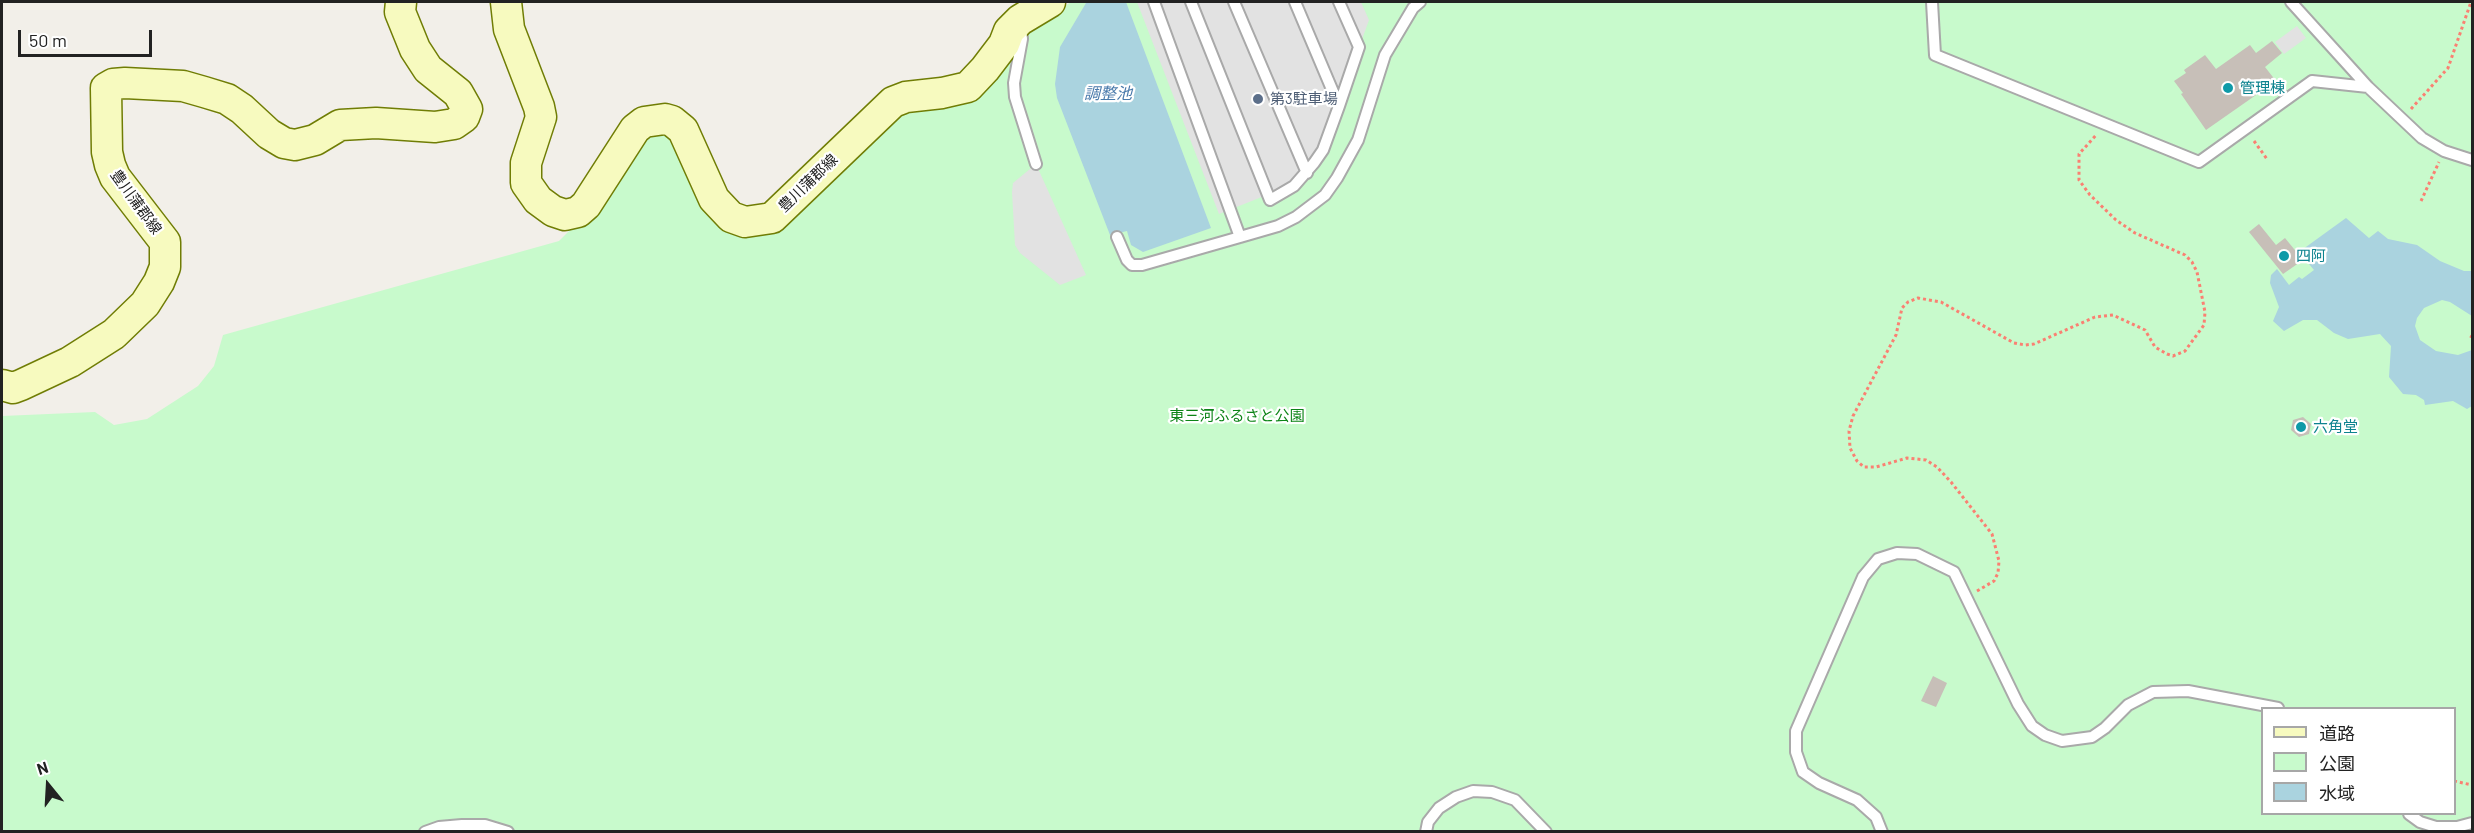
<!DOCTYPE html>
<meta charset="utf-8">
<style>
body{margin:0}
#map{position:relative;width:2474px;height:833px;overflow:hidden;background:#f2efe9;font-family:Barlow,"Noto Sans JP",sans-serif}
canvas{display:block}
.frame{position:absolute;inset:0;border:3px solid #222;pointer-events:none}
.legend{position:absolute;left:2261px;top:707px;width:195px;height:108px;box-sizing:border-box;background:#fff;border:2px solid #a7a7a7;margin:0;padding:8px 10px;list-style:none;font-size:18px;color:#222}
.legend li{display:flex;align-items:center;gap:12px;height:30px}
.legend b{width:30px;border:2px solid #a7a7a7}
.north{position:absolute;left:18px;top:755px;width:60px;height:60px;-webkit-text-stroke:4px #fff;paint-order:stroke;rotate:342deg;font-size:16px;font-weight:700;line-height:24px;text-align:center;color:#222}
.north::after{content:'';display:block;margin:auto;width:21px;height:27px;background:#222;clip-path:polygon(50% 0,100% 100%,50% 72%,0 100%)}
.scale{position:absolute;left:18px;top:30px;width:134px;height:27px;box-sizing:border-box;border:3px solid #222;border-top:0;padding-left:8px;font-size:18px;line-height:21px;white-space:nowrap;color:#222;-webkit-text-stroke:4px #fff;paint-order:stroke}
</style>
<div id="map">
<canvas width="2474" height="833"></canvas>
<div class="frame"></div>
<ul class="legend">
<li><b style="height:8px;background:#f7fabf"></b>道路</li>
<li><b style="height:16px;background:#c8facc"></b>公園</li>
<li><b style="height:16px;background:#aad3df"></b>水域</li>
</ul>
<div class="north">N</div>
<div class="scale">50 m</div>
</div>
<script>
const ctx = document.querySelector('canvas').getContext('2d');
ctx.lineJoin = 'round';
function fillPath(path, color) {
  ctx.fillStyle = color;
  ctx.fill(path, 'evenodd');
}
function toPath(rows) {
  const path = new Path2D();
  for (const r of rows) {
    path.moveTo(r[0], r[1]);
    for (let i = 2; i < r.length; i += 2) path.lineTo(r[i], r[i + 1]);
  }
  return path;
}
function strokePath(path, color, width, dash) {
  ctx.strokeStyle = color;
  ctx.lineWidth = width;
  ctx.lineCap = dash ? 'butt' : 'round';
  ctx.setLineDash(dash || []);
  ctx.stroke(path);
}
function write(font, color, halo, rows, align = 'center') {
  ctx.font = font + ' Barlow,"Noto Sans JP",sans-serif';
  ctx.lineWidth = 4.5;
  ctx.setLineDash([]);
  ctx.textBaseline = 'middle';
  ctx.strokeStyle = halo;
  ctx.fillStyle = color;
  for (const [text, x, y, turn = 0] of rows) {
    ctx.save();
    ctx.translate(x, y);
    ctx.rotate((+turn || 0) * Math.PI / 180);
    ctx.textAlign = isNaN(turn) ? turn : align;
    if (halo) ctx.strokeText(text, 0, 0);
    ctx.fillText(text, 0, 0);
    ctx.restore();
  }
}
fillPath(toPath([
 [1071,2,2472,2,2472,831,2,831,2,416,95,412,114,425,147,419,198,386,214,366,223,335,559,241,586,214,642,130,675,132,748,229,901,107,1009,50,1038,23],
 [2262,708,2454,708,2454,814,2262,814]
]), '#c8facc');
fillPath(toPath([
 [1137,2,1361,2,1369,20,1312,177,1219,214],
 [2297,26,2306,38,2284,54,2275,42],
 [1036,164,1086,275,1060,285,1020,253,1015,245,1012,192,1013,183]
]), '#e2e2e2');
fillPath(toPath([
 [1090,2,1126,2,1211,228,1143,252,1131,245,1127,231,1110,235,1057,98,1055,84,1060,47,1086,3],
 [2346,218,2369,238,2378,231,2388,239,2417,245,2440,261,2464,271,2472,271,2472,316,2450,302,2442,300,2424,308,2417,318,2415,326,2420,340,2436,351,2458,355,2472,350,2472,406,2467,409,2453,401,2425,405,2424,400,2416,395,2403,394,2389,377,2391,346,2380,334,2348,339,2334,333,2317,320,2303,320,2284,331,2273,321,2279,307,2270,283,2271,275,2277,269,2289,285,2299,277,2302,279,2314,270,2299,252]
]), '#aad3df');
fillPath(toPath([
 [2272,41,2282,53,2265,67,2276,81,2206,130,2181,94,2183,93,2174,81,2186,73,2184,70,2205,55,2216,69,2250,45,2256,53],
 [2259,224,2276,245,2285,238,2303,260,2283,274,2249,232],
 [2303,417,2311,424,2309,434,2299,437,2291,430,2293,420],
 [1933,676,1947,683,1936,707,1921,701]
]), '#c7bfb8');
const service = toPath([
 [1154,2,1240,237,1278,226,1296,217,1325,195,1337,178,1358,140,1385,55,1413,8,1420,2],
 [1191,2,1270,200,1294,186,1314,163,1323,150,1339,106,1359,47,1339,2],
 [1234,2,1307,173],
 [1295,2,1339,106],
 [1932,2,1935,55,2199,162,2312,81,2368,87,2422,138,2444,151,2472,160],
 [2291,2,2368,87],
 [1021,25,1022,39,1014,83,1015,97,1036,164],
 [1117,237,1127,260,1132,265,1142,265,1240,237],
 [2409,814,2420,822,2436,827,2457,827,2472,823],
 [425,832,439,827,462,825,485,825,508,832],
 [1426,832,1428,822,1439,808,1456,797,1473,791,1492,792,1515,800,1546,832],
 [1882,832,1876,817,1857,800,1819,783,1803,772,1796,752,1796,731,1863,577,1878,559,1897,553,1917,554,1954,572,2018,704,2032,726,2045,735,2062,741,2092,737,2105,728,2128,705,2153,692,2188,691,2278,708]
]);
const secondary = toPath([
 [506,2,509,29,539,107,541,117,526,163,526,183,538,200,553,211,565,215,578,212,586,205,635,129,644,122,665,119,672,121,683,130,714,199,731,217,745,222,772,218,893,102,906,97,942,93,968,87,985,69,1004,44,1009,31,1020,20,1050,2],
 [2,385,13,388,21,385,70,362,114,334,145,304,159,282,165,267,165,242,115,177,110,165,107,152,106,88,113,84,125,83,183,86,204,92,227,99,242,109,269,134,284,143,295,145,315,140,340,125,376,123,435,127,454,124,464,117,467,109,458,93,428,69,415,49,400,12,401,2]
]);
strokePath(service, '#a9a9a9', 14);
strokePath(secondary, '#707d05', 33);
strokePath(toPath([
 [2411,109,2448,68,2471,2],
 [2254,141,2267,159],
 [2421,201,2439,162],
 [2470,336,2472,337],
 [1977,591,1994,581,1998,573,1999,561,1992,534,1951,482,1937,467,1926,460,1907,458,1876,467,1864,467,1857,461,1850,448,1849,431,1853,416,1896,335,1902,308,1908,302,1918,298,1941,302,2014,343,2025,345,2034,344,2095,317,2113,315,2145,330,2155,347,2167,354,2173,356,2185,351,2204,325,2205,312,2197,272,2192,262,2185,255,2135,233,2116,220,2090,195,2079,180,2079,154,2097,134],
 [2454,781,2472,785]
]), '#fa8072', 3, [3, 3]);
strokePath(service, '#fff', 10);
strokePath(secondary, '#f7fabf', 30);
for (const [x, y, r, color] of [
 [2228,88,6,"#0f9aa8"],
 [1258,99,6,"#5c6f8a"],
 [2284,256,6,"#0f9aa8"],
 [2301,427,6,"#0f9aa8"]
]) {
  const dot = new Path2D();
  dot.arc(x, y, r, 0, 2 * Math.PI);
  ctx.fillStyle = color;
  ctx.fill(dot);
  strokePath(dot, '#fff', 2);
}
write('15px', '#0d838f', '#fff', [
 ["管理棟",2240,88],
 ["四阿",2296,256],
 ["六角堂",2313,427]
], 'left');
write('15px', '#4e5e75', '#fff', [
 ["第3駐車場",1270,99]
], 'left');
write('15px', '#222', '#fff', [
 ["豊川蒲郡線",808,183,-44],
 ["豊川蒲郡線",136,202,54]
]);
write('15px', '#0c8416', '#fff', [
 ["東三河ふるさと公園",1237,416]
]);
write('italic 16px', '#4a7aab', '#fff', [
 ["調整池",1108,94]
]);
</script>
